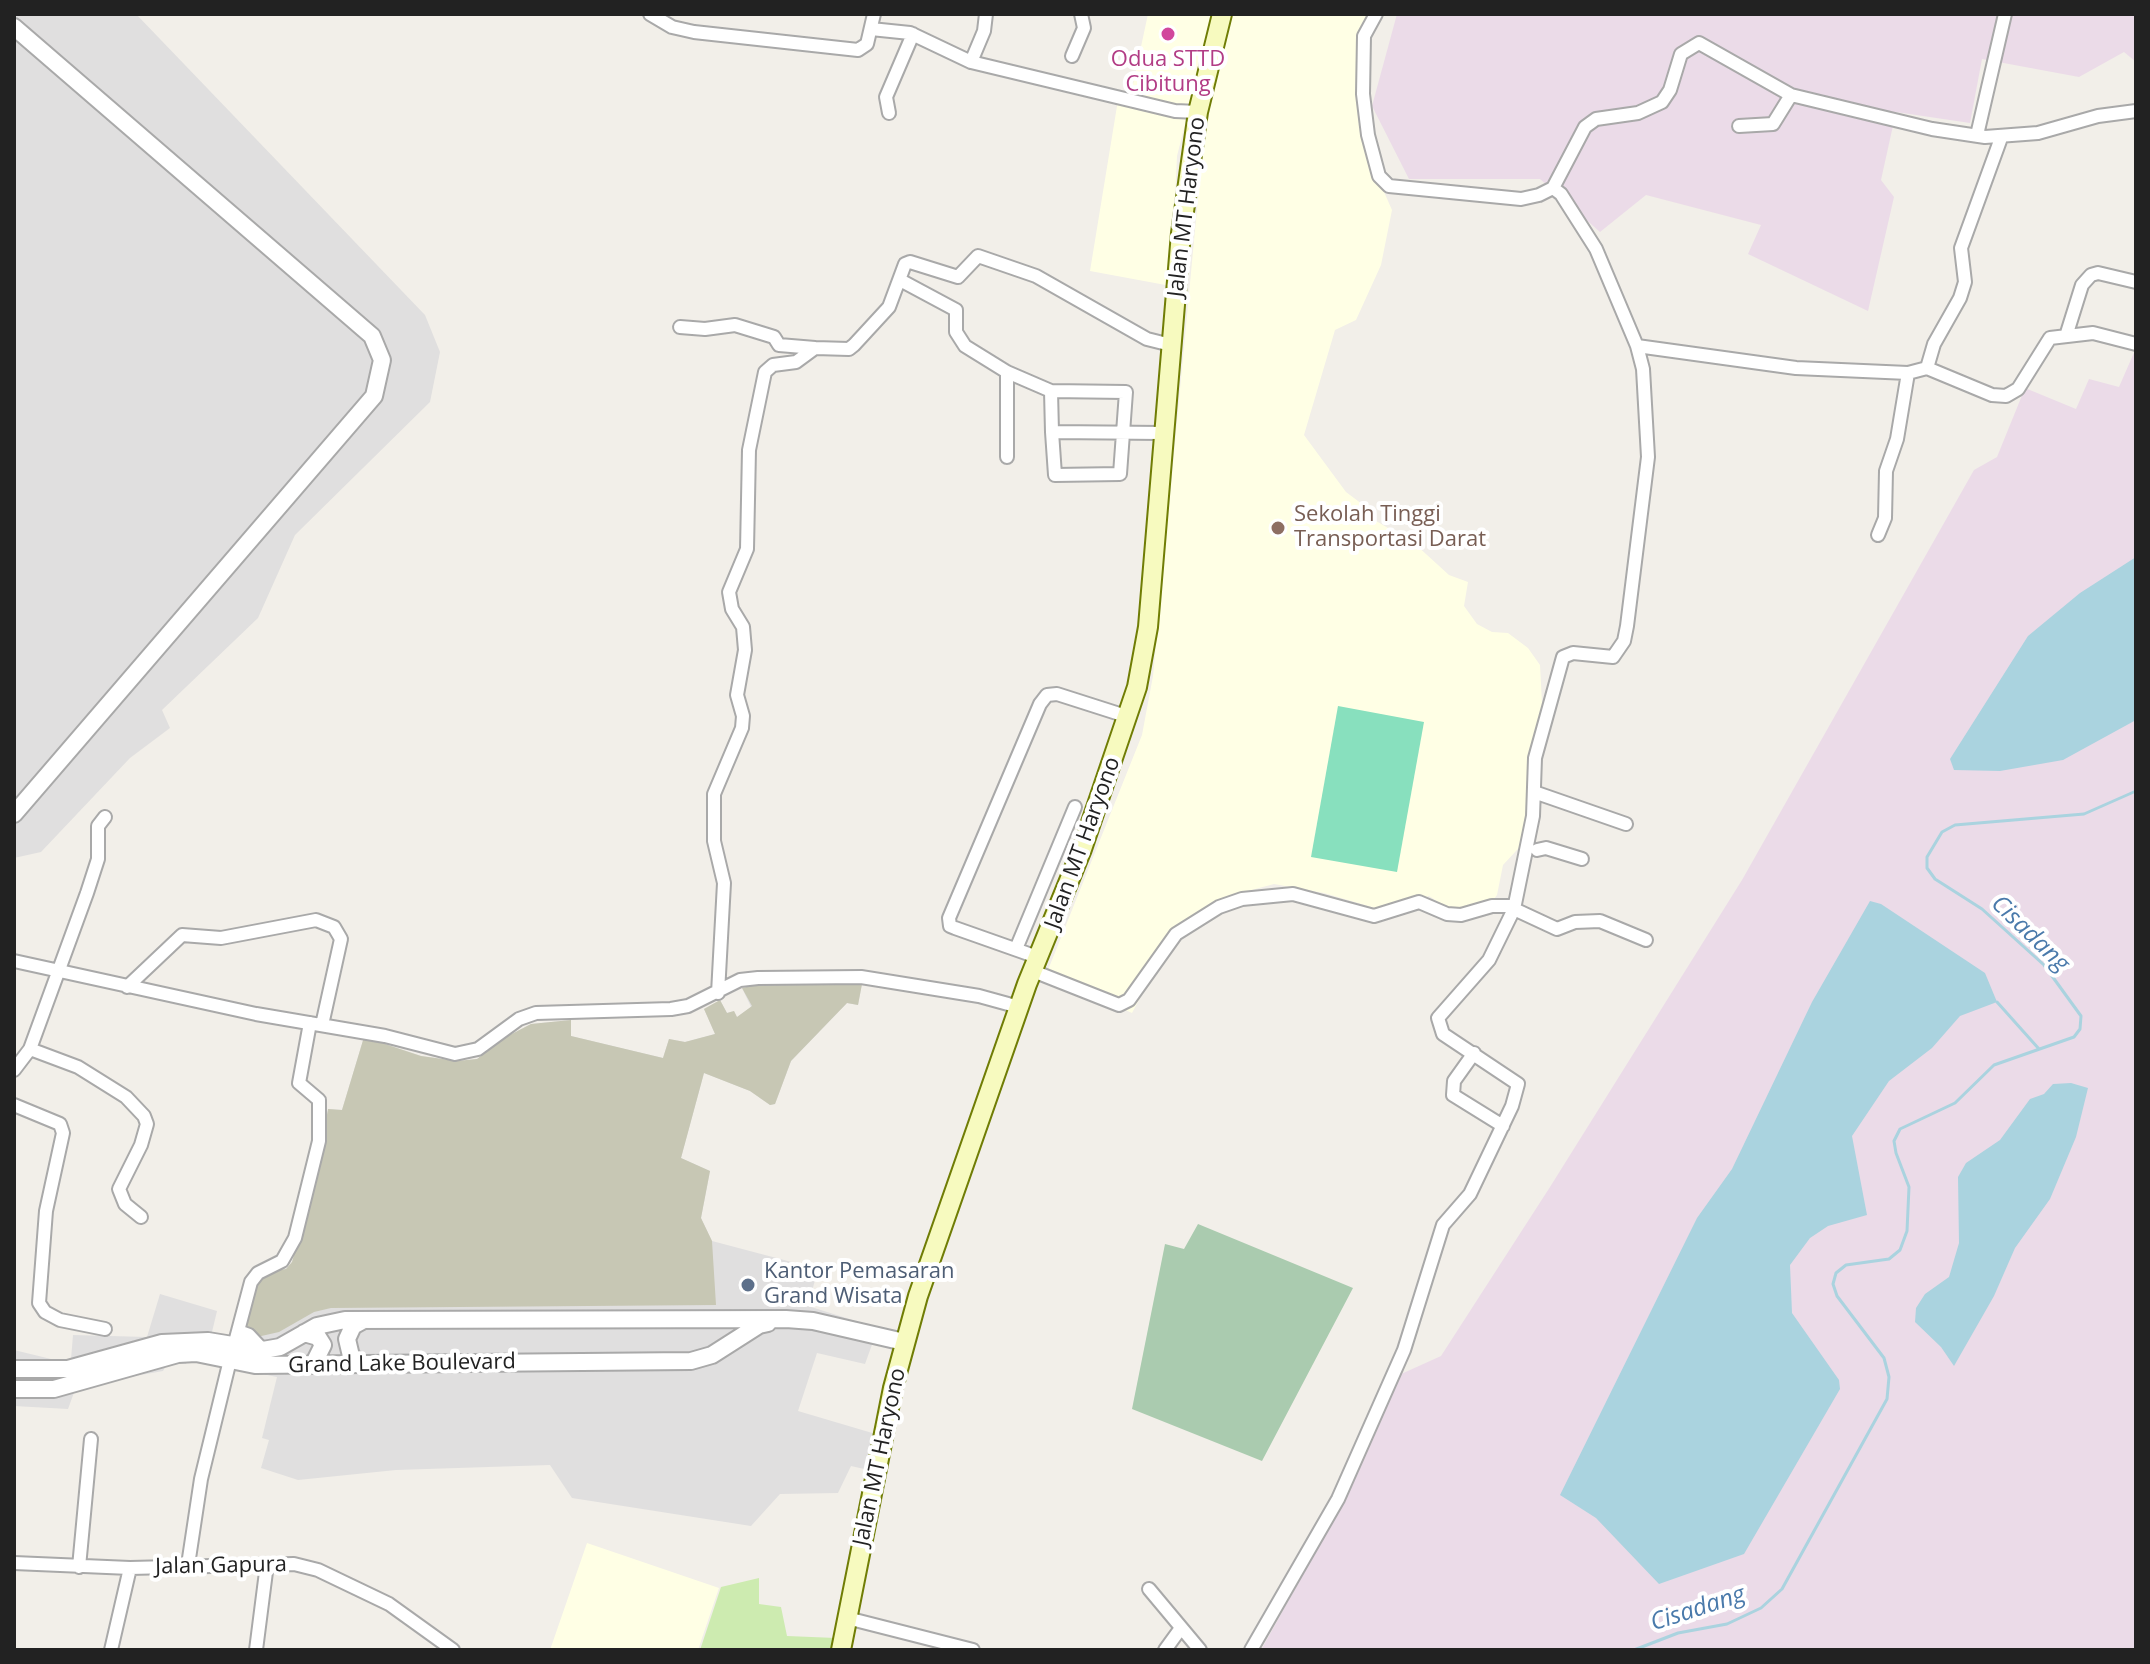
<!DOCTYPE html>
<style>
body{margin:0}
#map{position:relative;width:2150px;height:1664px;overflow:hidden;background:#f2efe9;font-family:"Open Sans",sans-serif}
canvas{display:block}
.frame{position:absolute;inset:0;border:16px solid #222;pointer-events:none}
</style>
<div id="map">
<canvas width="2150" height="1664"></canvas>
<div class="frame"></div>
</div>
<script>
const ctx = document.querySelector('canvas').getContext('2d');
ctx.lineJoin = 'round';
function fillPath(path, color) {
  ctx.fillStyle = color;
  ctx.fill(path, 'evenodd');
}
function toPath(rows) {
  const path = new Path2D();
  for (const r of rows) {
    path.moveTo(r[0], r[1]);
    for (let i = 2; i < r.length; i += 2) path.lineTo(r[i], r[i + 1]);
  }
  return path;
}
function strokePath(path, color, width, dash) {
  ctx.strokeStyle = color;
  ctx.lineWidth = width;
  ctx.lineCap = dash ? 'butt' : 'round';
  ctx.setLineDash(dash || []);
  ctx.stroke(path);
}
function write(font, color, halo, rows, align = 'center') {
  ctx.font = font + ' "Open Sans",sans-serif';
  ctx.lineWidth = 8;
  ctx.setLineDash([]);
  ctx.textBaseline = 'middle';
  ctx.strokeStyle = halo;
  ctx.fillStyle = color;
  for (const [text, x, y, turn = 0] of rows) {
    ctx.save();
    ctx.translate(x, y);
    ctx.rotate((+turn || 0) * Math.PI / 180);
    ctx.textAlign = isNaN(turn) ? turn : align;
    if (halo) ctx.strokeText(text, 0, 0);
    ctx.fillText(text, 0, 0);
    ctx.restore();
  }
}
fillPath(toPath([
 [14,14,136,14,425,315,440,352,430,402,295,535,258,618,162,710,170,728,130,758,41,852,14,858],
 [862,984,858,1005,847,1003,791,1061,775,1104,770,1105,750,1091,704,1073,681,1158,710,1171,701,1218,712,1241,818,1269,808,1306,878,1328,865,1364,817,1353,798,1411,879,1435,873,1471,851,1466,838,1493,780,1494,751,1526,572,1498,550,1465,396,1470,298,1480,261,1468,269,1440,262,1438,277,1377,233,1368,189,1348,186,1364,169,1361,163,1371,124,1378,80,1376,68,1409,14,1406,14,1350,51,1359,71,1359,73,1335,147,1337,160,1294,217,1311,212,1332,240,1339,256,1288,267,1272,286,1269,292,1262,315,1184,328,1109,342,1110,364,1037,421,1056,457,1061,477,1059,504,1038,531,1024,571,1020,571,1036,663,1058,669,1039,685,1042,715,1034,704,1009,720,1000,727,1013,734,1011,737,1017,751,1007,742,988]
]), '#e0dfdf');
fillPath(toPath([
 [1397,14,2136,14,2136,62,2124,52,2079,77,1982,59,1970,123,1896,112,1881,180,1894,197,1868,311,1748,254,1761,225,1646,195,1600,232,1540,179,1409,179,1372,106],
 [2136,348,2136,1650,1261,1650,1351,1488,1399,1375,1441,1356,1550,1187,1742,880,1974,470,1997,457,2025,388,2076,409,2089,379,2119,387]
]), '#ebdbe8');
fillPath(toPath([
 [1148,14,1213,14,1177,156,1171,286,1090,271,1118,100,1129,103],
 [1233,14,1370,14,1362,23,1362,107,1373,167,1392,210,1381,265,1356,320,1335,330,1304,435,1346,492,1362,504,1361,512,1415,544,1449,575,1468,582,1464,606,1477,624,1492,632,1508,633,1528,648,1540,665,1542,703,1528,838,1503,865,1497,895,1489,906,1453,911,1429,896,1382,910,1324,893,1274,884,1233,895,1181,938,1154,972,1132,1013,1046,975,1142,735,1153,676,1200,177,1209,112],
 [587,1543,719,1588,698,1650,550,1650]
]), '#ffffe5');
fillPath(toPath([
 [763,983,862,984,858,1005,847,1003,791,1061,775,1104,770,1105,750,1091,704,1073,681,1158,710,1171,701,1218,712,1241,716,1305,331,1308,314,1312,279,1332,257,1337,244,1327,256,1288,267,1272,286,1269,292,1262,315,1184,328,1109,342,1110,364,1037,421,1056,457,1061,477,1059,504,1038,531,1024,571,1020,571,1036,663,1058,669,1039,685,1042,715,1034,704,1009,720,1000,727,1013,734,1011,737,1017,752,1006,742,988]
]), '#c7c7b4');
fillPath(toPath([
 [759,1578,759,1604,781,1607,787,1636,836,1638,832,1650,700,1650,721,1587]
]), '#cdebb0');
fillPath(toPath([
 [1198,1224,1353,1288,1262,1461,1132,1409,1165,1244,1184,1249]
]), '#aacbaf');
fillPath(toPath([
 [1338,706,1424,722,1397,872,1311,857]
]), '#88e0be');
fillPath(toPath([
 [2136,557,2136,720,2063,760,2000,771,1954,770,1950,759,2028,636,2080,593],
 [1870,901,1881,904,1985,973,1997,1002,1960,1016,1932,1048,1889,1081,1852,1136,1867,1215,1828,1226,1810,1238,1790,1265,1792,1313,1839,1380,1840,1389,1744,1554,1659,1584,1596,1518,1560,1495,1697,1218,1732,1169,1812,1002],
 [2071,1083,2088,1088,2076,1137,2050,1199,2015,1248,1994,1296,1954,1366,1941,1347,1915,1322,1916,1308,1925,1294,1949,1277,1959,1243,1958,1177,1966,1163,2000,1140,2030,1099,2044,1094,2053,1084]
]), '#aad3df');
strokePath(toPath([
 [1997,1002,2039,1049],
 [1634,1650,1678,1633,1727,1624,1761,1608,1782,1589,1887,1399,1889,1377,1884,1358,1837,1296,1833,1284,1836,1273,1846,1265,1889,1259,1900,1250,1907,1231,1909,1187,1896,1153,1894,1141,1900,1129,1955,1103,1994,1065,2074,1037,2080,1029,2081,1016,2044,965,1982,909,1935,879,1927,868,1927,857,1942,832,1955,825,2084,814,2136,791]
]), '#aad3df', 3);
const minor = toPath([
 [650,14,672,27,694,32,858,50,867,44,874,14],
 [1376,14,1364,36,1363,94,1368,135,1379,176,1389,186,1521,199,1539,195,1553,188,1585,127,1596,119,1638,113,1662,102,1670,90,1681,54,1699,43,1791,95,1932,129,1985,137,2038,133,2098,116,2136,111],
 [871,29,910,33,971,62,1175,111,1198,112],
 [1072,56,1084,28,1081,14],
 [971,62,984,31,986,14],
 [889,113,886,97,913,34],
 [1739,126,1773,124,1791,95],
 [1977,135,2005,14],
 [900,280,956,310,956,332,965,346,1007,372,1051,391,1052,432,1162,433],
 [680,327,705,329,735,325,774,337,779,345,815,348],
 [2067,333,2082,285,2091,275,2098,273,2136,282],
 [1637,346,1796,368,1908,373,1927,368,1992,395,2006,396,2018,389,2050,338,2093,333,2136,344],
 [1927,368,1934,344,1960,298,1965,282,1961,248,2001,138],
 [1007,372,1007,457],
 [1051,391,1126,392,1120,474,1055,475,1052,432],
 [1878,535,1885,518,1886,471,1897,439,1908,373],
 [1534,792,1626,824],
 [1537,850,1546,848,1582,859],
 [1514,909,1557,929,1575,922,1600,921,1646,940],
 [1016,949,1075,807],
 [1040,958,955,928,950,926,949,918,1040,704,1047,695,1057,694,1129,717],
 [14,961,256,1014,385,1036,455,1054,478,1049,519,1019,536,1013,671,1009,688,1006,740,980,758,978,861,977,979,996,1019,1007],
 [1033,971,1119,1005,1129,1000,1176,934,1219,907,1242,899,1293,894,1374,916,1419,902,1447,914,1461,915,1492,906,1513,906],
 [127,987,182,935,221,938,316,920,334,927,341,939,322,1025],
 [718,993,724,883,714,841,714,794,742,728,743,716,737,695,745,650,743,627,732,609,729,592,747,549,749,450,765,372,773,365,796,362,815,348,849,349,854,345,889,307,905,264,910,262,958,277,978,256,1036,276,1147,339,1171,345],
 [30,1049,78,1067,126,1097,144,1116,147,1124,141,1145,119,1189,125,1204,141,1217],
 [1474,1053,1454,1081,1453,1095,1503,1126],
 [14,1070,30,1049,87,893,98,859,98,826,105,817],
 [14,1105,60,1124,63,1133,46,1211,39,1303,45,1312,60,1320,105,1329],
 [238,1331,249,1335,263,1350],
 [234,1346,251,1282,258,1273,282,1261,295,1238,319,1141,319,1100,299,1083,310,1023],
 [14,1563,130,1568,294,1564,318,1570,389,1604,453,1650],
 [188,1565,201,1479,230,1360],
 [79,1567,91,1439],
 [1149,1589,1200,1650],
 [847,1618,973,1650],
 [111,1650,130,1568],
 [256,1650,267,1564],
 [1165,1650,1181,1628],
 [1251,1650,1338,1499,1404,1350,1443,1225,1470,1194,1512,1106,1518,1084,1443,1034,1438,1018,1489,960,1514,909,1533,816,1535,758,1563,657,1573,653,1613,657,1624,641,1627,626,1648,457,1643,369,1637,346,1596,249,1561,194,1553,188]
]);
const tertiary = toPath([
 [14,27,372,336,382,360,374,396,14,814],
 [304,1333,318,1337,323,1345,313,1365],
 [361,1364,351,1356,347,1339,353,1326,362,1321],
 [14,1369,68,1369,162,1343,208,1341,263,1350,280,1347,317,1326,345,1320,786,1319,813,1321,904,1342],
 [14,1389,54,1389,178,1354,196,1353,255,1365,691,1361,712,1355,759,1325,768,1323]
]);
const secondary = toPath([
 [841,1650,893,1388,918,1296,1027,984,1082,849,1137,687,1148,627,1181,233,1198,112,1222,14]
]);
strokePath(minor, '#a9a9a9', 16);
strokePath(tertiary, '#a9a9a9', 20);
strokePath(secondary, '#707d05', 22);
strokePath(minor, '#fff', 12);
strokePath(tertiary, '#fff', 16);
strokePath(secondary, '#f7fabf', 18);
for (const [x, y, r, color] of [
 [1168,34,8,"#d1479c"],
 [1278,528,8,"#8d6e63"],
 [748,1285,8,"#5c6f8a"]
]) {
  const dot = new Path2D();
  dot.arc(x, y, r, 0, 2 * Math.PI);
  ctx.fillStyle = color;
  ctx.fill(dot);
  strokePath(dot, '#fff', 3);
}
write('22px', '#b23c85', '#fff', [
 ["Odua STTD",1168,60],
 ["Cibitung",1168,85]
]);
write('22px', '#222', '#fff', [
 ["Jalan MT Haryono",1187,207,-83],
 ["Jalan MT Haryono",1083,843,-70],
 ["Grand Lake Boulevard",402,1364,-1],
 ["Jalan MT Haryono",880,1457,-78],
 ["Jalan Gapura",221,1566,-1]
]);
write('22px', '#785e54', '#fff', [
 ["Sekolah Tinggi",1294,515],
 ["Transportasi Darat",1294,540]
], 'left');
write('22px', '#4e5e75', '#fff', [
 ["Kantor Pemasaran",764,1272],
 ["Grand Wisata",764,1297]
], 'left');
write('italic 24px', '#4a7aab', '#fff', [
 ["Cisadang",2030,934,44],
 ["Cisadang",1698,1609,-18]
]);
</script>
